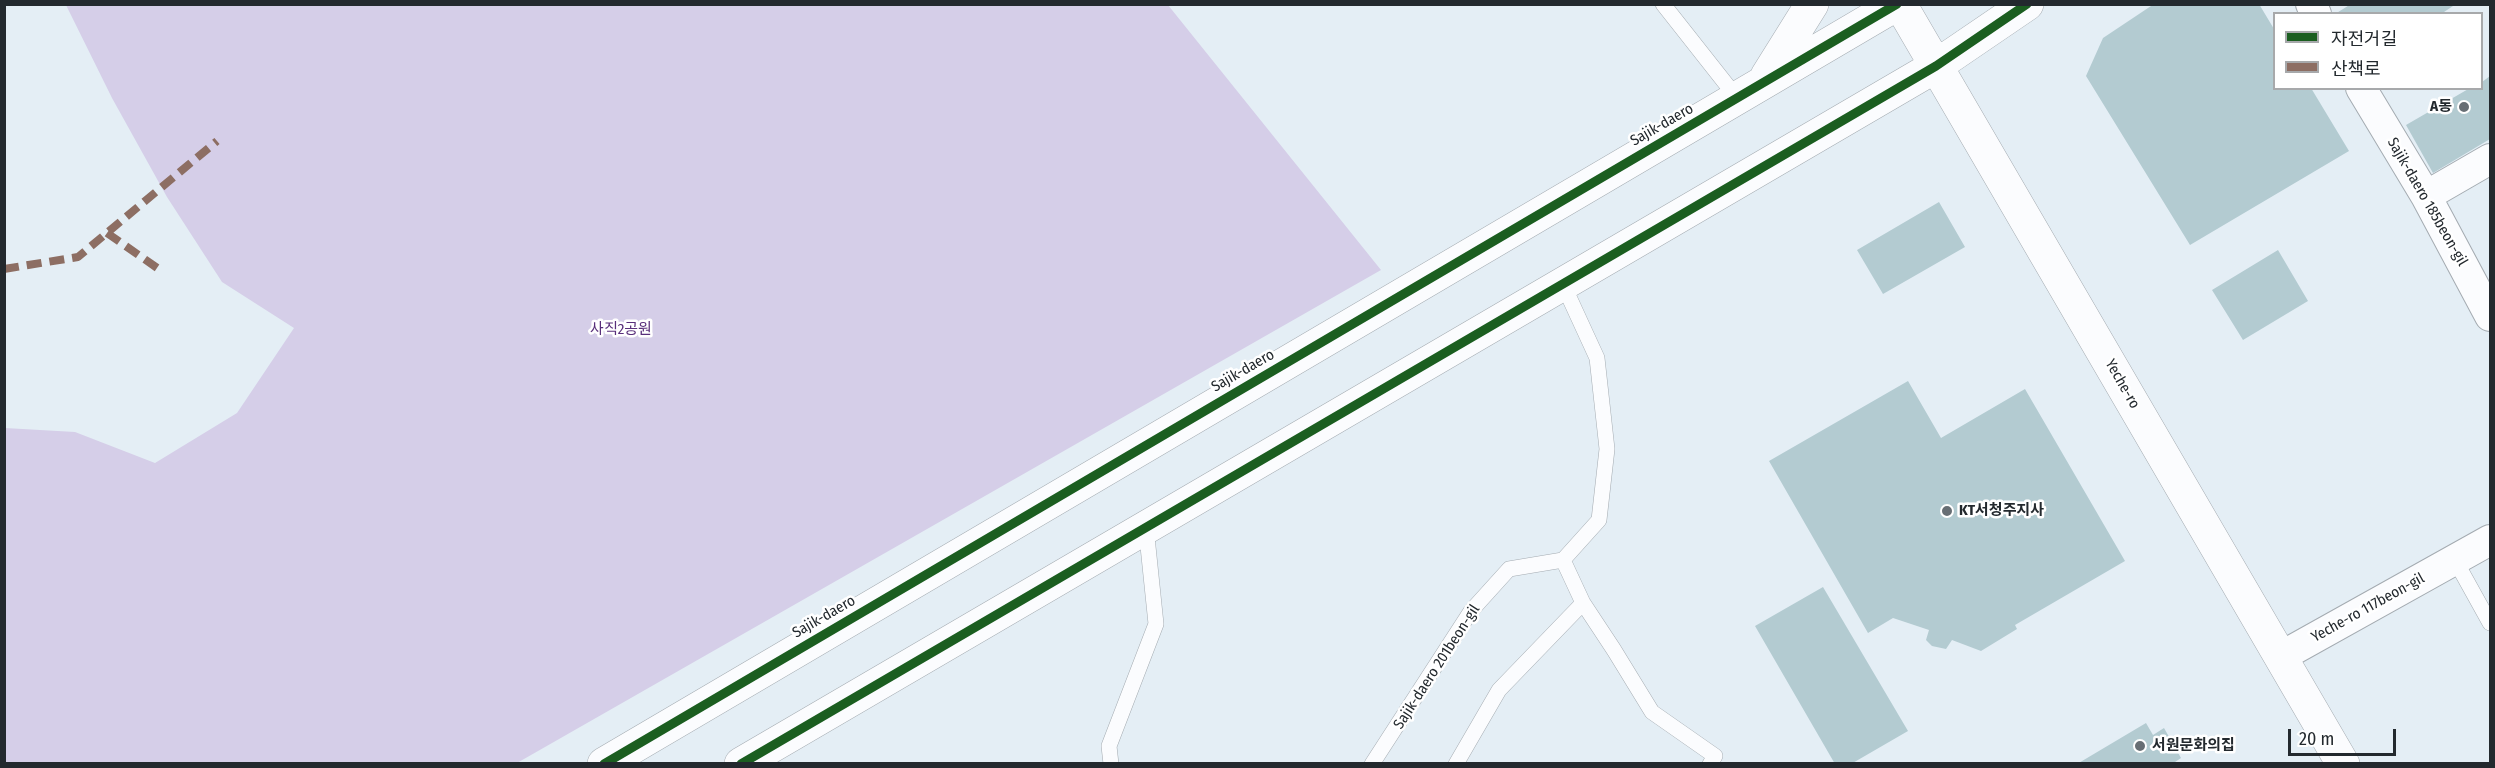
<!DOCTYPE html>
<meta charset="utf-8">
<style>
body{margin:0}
#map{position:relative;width:2495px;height:768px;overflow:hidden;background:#e4eef5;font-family:"Fira Sans Condensed","Noto Sans KR",sans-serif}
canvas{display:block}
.frame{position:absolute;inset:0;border:6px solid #23292e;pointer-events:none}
.legend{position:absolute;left:2273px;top:12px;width:210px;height:78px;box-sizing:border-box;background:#fff;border:2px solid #a7a9ab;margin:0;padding:8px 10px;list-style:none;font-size:18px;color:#23292e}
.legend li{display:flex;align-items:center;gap:12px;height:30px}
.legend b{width:30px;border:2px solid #a7a9ab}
.scale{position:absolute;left:2288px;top:729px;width:108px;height:27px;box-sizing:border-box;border:3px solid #23292e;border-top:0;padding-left:8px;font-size:18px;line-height:21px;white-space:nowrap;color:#23292e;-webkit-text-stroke:4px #fff;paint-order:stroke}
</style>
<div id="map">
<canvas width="2495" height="768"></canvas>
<div class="frame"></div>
<ul class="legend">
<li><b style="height:8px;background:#1b5e20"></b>자전거길</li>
<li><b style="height:8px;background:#8d6e63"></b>산책로</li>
</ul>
<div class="scale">20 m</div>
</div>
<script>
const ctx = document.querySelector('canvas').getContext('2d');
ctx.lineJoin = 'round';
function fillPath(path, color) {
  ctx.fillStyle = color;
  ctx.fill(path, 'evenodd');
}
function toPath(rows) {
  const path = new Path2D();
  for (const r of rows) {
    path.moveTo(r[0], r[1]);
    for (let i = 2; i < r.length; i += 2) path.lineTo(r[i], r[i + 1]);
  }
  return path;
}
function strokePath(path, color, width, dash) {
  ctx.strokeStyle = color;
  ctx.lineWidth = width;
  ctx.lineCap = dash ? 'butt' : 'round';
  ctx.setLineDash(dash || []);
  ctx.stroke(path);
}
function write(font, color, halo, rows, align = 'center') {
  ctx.font = font + ' "Fira Sans Condensed","Noto Sans KR",sans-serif';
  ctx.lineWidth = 5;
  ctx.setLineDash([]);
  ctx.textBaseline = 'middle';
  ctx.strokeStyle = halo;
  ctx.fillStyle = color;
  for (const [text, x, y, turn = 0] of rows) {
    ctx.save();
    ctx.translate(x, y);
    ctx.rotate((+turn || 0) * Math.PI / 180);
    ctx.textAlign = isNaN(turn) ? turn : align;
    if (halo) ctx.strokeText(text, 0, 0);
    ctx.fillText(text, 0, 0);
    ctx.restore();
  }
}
fillPath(toPath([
 [66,5,1168,5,1381,270,517,763,5,763,5,428,75,432,155,463,237,413,294,328,222,282,167,197,112,98]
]), '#d5cee8');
fillPath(toPath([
 [2154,4,2259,4,2274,29,2274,88,2311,88,2349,151,2190,245,2086,76,2103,38],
 [2351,4,2456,4,2441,14,2335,14],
 [2490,76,2490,139,2433,173,2406,125,2470,88,2482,88,2482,82],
 [1939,202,1965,247,1883,294,1857,250],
 [2278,250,2308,301,2243,340,2212,290],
 [1908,381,1941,438,2025,389,2125,561,2015,625,2017,629,1981,651,1952,640,1946,649,1932,646,1926,640,1929,630,1893,618,1868,633,1769,461],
 [1823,587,1908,731,1851,764,1835,764,1755,626],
 [2146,723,2153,735,2164,728,2181,758,2172,764,2077,764]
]), '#b3cbd1');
const lane = toPath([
 [1663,4,1730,89,1736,100],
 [1563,560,1583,603],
 [2455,560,2490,623],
 [1111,764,1109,746,1156,624,1146,527],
 [1372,764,1471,611,1509,569,1563,560,1599,520,1607,449,1597,358,1563,284],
 [1456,764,1499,690,1583,603,1614,650,1652,712,1715,756,1710,764]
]);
const street = toPath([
 [2311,4,2316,14],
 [2361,88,2426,196,2490,316],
 [2426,196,2490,159],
 [2282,656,2490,540]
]);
const secondary = toPath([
 [1900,4,2343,764],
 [1767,76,1812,4],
 [604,764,1897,4],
 [741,764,1936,66,2027,4]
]);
strokePath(lane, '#a4abb1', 16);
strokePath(street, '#a4abb1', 32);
strokePath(secondary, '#a4abb1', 34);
strokePath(lane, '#fbfcfe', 15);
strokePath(street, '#fbfcfe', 30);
strokePath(secondary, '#fbfcfe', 33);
strokePath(toPath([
 [107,233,163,272],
 [4,269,78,257,217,141]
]), '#8d6e63', 8, [15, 8]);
strokePath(toPath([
 [604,764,1897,4],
 [741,764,1936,66,2027,4]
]), '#1b5e20', 9);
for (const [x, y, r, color] of [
 [2464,107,6,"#676e74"],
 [1947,511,6,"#676e74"],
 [2140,746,6,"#676e74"]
]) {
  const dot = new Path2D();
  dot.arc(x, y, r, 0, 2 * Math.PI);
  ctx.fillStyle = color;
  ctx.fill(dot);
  strokePath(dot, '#fff', 2);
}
write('bold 15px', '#23292e', '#fff', [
 ["A동",2452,107,"right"],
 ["KT서청주지사",1959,511],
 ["서원문화의집",2152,746]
], 'left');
write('15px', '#23292e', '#fff', [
 ["Sajik-daero",1662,125,-30],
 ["Sajik-daero 185beon-gil",2427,202,60],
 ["Sajik-daero",1243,371,-30],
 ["Yeche-ro",2122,384,60],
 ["Yeche-ro 117beon-gil",2368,608,-29],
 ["Sajik-daero",824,617,-30],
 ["Sajik-daero 201beon-gil",1437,667,-57]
]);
write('15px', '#582f7a', '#fff', [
 ["사직2공원",621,330]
]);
</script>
